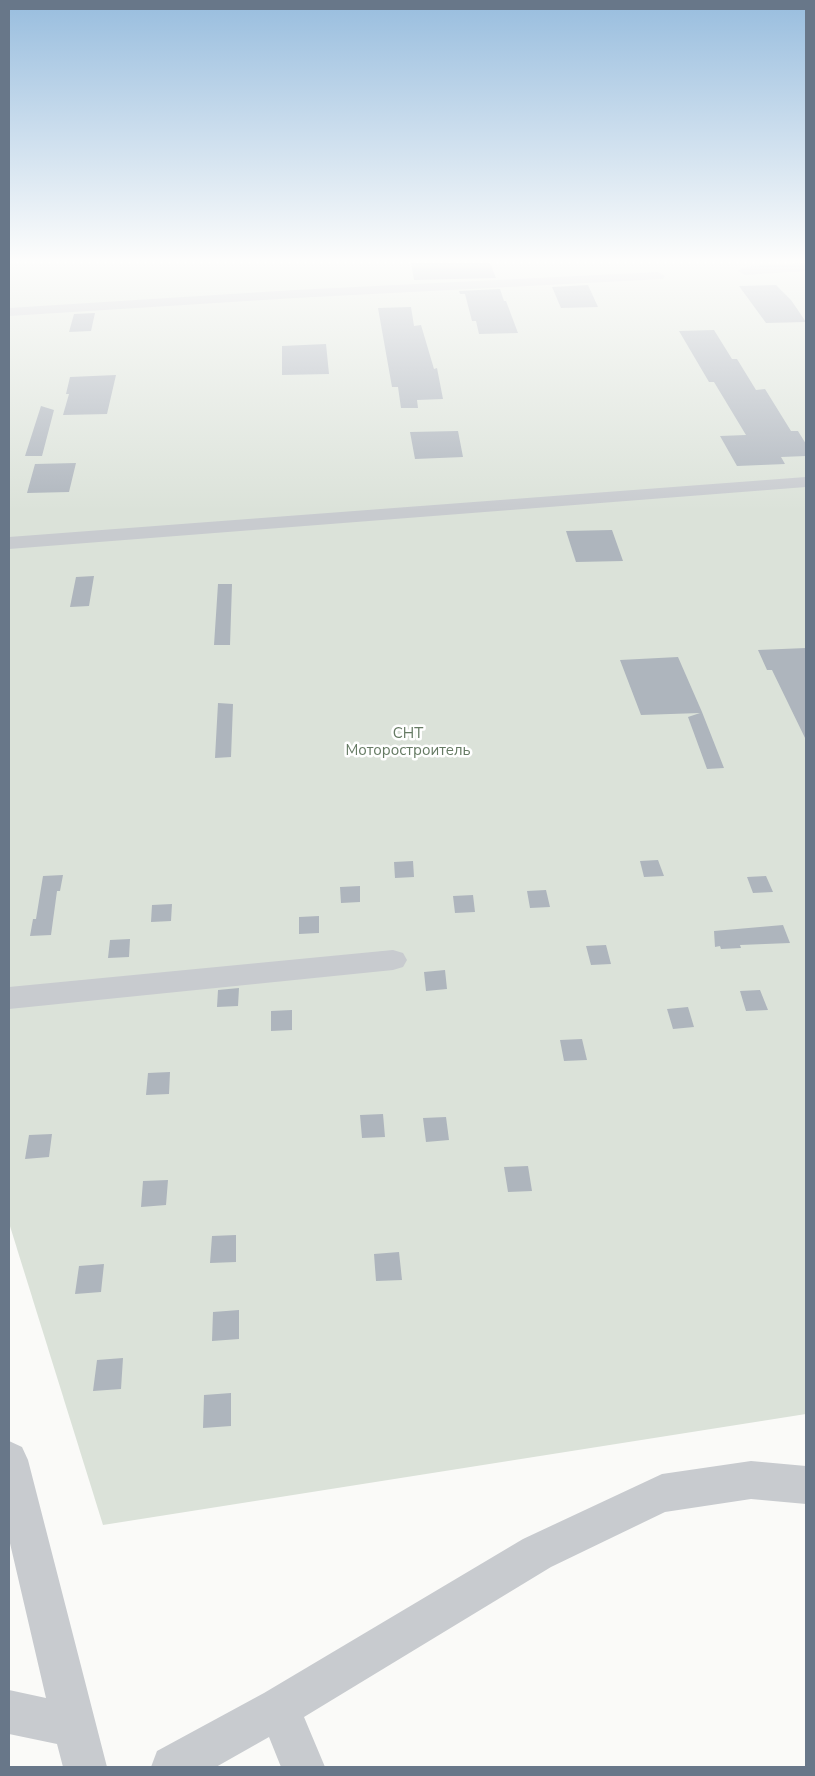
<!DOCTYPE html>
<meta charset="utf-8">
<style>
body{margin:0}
#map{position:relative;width:815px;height:1776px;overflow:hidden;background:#fafaf8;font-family:"Nunito Sans",sans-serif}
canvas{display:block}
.frame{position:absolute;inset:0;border:10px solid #687789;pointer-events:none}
</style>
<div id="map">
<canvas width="815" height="1776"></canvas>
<div class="frame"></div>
</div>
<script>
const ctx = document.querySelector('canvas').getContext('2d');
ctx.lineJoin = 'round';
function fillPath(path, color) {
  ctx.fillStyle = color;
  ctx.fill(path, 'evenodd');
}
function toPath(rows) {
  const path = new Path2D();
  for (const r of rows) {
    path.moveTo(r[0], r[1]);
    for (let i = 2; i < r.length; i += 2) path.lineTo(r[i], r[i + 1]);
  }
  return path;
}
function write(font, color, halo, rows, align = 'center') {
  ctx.font = font + ' "Nunito Sans",sans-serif';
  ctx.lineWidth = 5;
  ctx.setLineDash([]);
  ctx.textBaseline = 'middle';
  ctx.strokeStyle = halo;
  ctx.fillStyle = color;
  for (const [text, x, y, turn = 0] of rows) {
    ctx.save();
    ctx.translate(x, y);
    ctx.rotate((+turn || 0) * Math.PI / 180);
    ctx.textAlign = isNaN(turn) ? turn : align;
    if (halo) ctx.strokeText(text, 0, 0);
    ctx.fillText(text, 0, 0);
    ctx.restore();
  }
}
fillPath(toPath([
 [9,263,806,263,806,1414,103,1525,9,1223]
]), '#dbe2d9');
fillPath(toPath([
 [411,263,490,263,496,278,414,280],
 [588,285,598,307,561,308,552,287],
 [776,285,791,300,806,322,766,323,739,286],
 [500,289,504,301,506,301,518,333,479,334,476,321,472,321,465,294,460,294,459,291],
 [411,307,414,326,421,325,434,369,437,368,443,399,417,400,418,408,401,408,398,387,392,387,378,308],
 [95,313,91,331,69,332,74,314],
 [714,330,732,359,737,359,756,390,765,389,791,431,798,431,806,444,806,456,781,457,785,464,737,466,720,436,746,435,714,382,709,382,679,331],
 [326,344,329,374,282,375,282,346],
 [116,375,107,414,63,415,69,394,66,394,70,377],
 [41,406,54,410,42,456,25,456],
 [458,431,463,457,415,459,410,432],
 [76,463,69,492,27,493,35,464],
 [612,530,623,561,576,562,566,531],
 [94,576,89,606,70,607,76,577],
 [218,584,232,584,230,645,214,645],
 [806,648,806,740,772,670,767,670,758,650],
 [678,657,702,712,724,768,707,769,688,717,700,713,641,715,620,660],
 [218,703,233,704,231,757,215,758],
 [658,860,664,876,644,877,640,861],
 [413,861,414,877,395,878,394,862],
 [63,875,60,891,57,891,51,935,30,936,33,919,36,919,43,876],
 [766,876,773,892,753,893,747,877],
 [360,886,360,902,341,903,340,887],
 [546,890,550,907,530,908,527,891],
 [473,895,475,912,455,913,453,896],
 [172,904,171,921,151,922,152,905],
 [319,916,319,933,299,934,299,917],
 [783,925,790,943,740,945,741,948,721,949,720,946,715,947,714,931],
 [130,939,129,957,108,958,110,940],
 [606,945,611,964,591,965,586,946],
 [445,970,447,989,426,991,424,972],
 [239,988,238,1006,217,1007,218,990],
 [760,990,768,1010,746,1011,740,991],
 [688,1007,694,1027,673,1029,667,1009],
 [292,1010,292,1030,271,1031,271,1011],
 [582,1039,587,1060,564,1061,560,1040],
 [170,1072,169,1094,146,1095,148,1073],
 [383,1114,385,1137,362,1138,360,1115],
 [446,1117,449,1140,426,1142,423,1118],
 [52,1134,49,1157,25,1159,29,1135],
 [528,1166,532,1191,508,1192,504,1167],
 [168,1180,166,1205,141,1207,143,1181],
 [236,1235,236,1262,210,1263,212,1236],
 [399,1252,402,1280,376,1281,374,1254],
 [104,1264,101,1292,75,1294,79,1266],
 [239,1310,239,1339,212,1341,213,1312],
 [123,1358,121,1389,93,1391,97,1360],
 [231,1393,231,1426,203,1428,204,1395]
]), '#aeb5bd');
fillPath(toPath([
 [806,263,806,271,745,275,738,271,745,267,806,263],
 [658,272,665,276,663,279,295,298,9,316,9,308,295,290,658,272],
 [806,477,806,487,9,549,9,537,806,477],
 [393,950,403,953,407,960,403,967,393,970,9,1009,9,987,393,950],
 [9,1441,22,1447,28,1460,107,1767,63,1767,57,1744,9,1734,9,1690,46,1698,9,1539,9,1441],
 [751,1461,806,1466,806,1504,751,1499,665,1512,551,1567,304,1717,325,1767,281,1767,269,1737,216,1767,151,1767,157,1751,264,1693,523,1539,662,1474,751,1461]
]), '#c8cbcf');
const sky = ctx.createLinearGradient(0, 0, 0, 511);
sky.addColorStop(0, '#98bdde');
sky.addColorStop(0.51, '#fdfdfc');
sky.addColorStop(1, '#fdfdfc00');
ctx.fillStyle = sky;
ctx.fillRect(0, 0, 815, 511);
write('15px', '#657a63', '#fff', [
 ["СНТ",408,734],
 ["Моторостроитель",408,751]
]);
</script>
